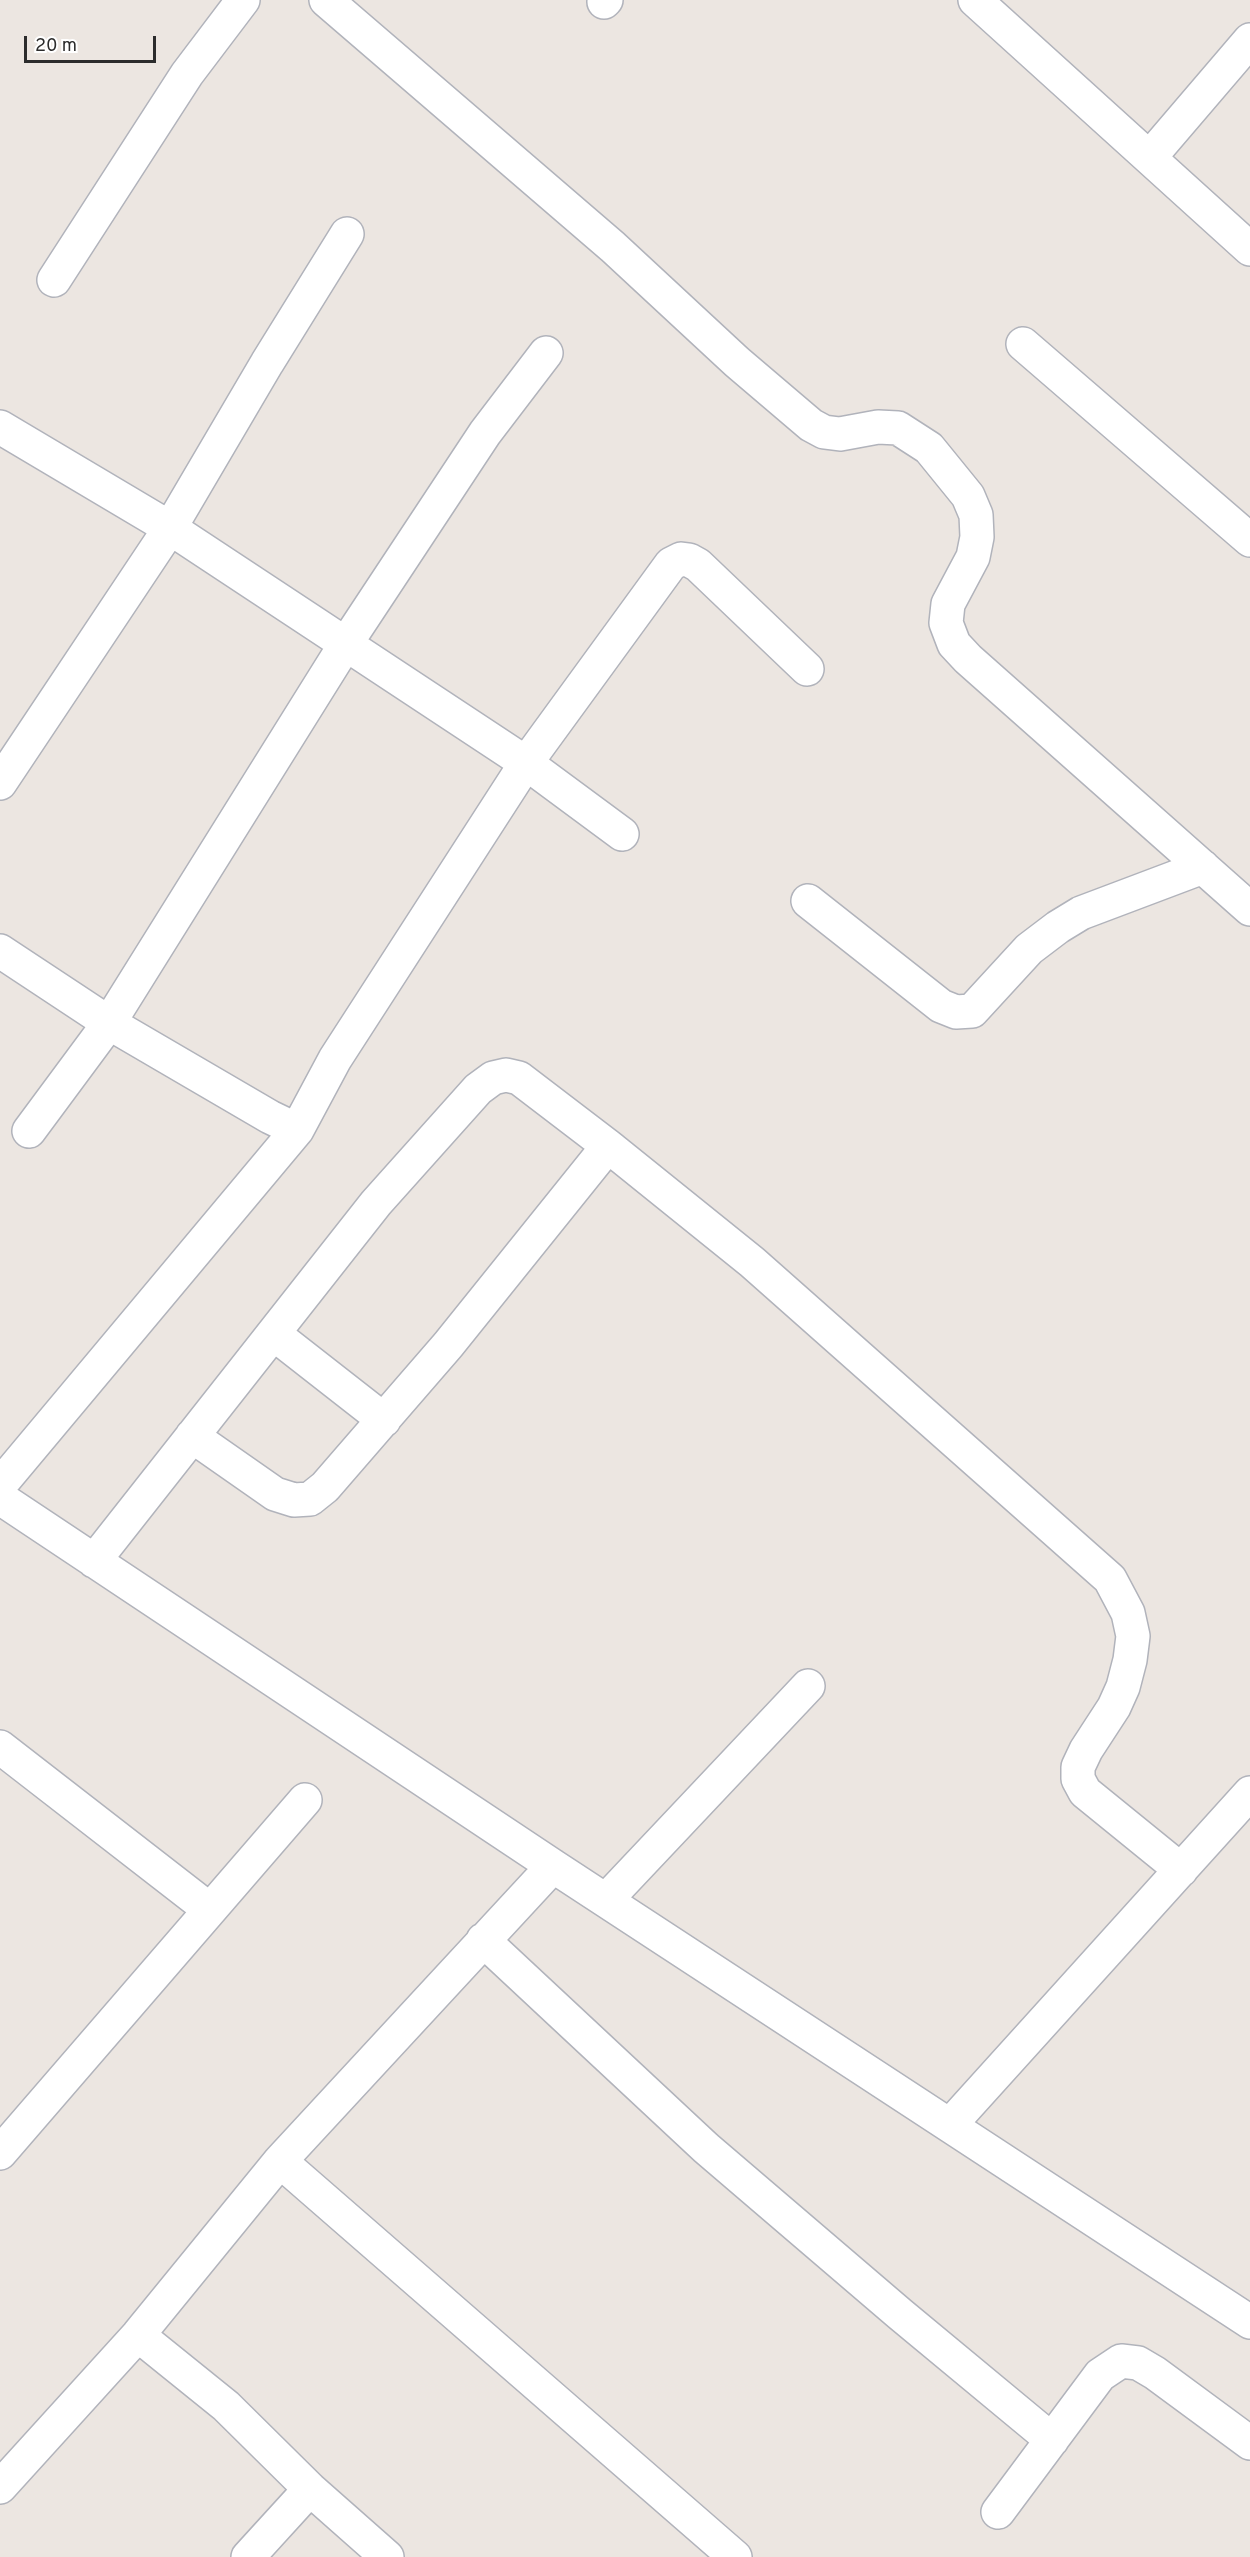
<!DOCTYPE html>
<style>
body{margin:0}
#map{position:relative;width:1250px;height:2557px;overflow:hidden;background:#ece6e1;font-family:Overpass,sans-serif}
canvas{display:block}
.scale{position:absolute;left:24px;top:36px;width:132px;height:27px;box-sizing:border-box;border:3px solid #2c2c2c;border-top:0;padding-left:8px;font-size:18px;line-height:21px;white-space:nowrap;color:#2c2c2c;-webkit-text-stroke:4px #fff;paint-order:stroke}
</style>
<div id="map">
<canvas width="1250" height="2557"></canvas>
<div class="scale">20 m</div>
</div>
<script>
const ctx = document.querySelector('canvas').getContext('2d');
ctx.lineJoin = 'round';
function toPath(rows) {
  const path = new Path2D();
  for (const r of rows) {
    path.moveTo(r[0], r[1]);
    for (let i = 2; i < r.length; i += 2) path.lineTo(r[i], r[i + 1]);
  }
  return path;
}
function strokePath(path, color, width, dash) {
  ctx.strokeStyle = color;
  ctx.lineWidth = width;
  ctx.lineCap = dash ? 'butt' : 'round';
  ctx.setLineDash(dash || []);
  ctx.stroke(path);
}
const minor = toPath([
 [326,0,613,247,737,362,811,425,824,432,840,434,878,427,898,428,929,448,968,496,976,515,977,537,973,557,948,604,946,623,954,644,968,659,1250,909],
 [975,0,1250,249],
 [604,2,606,0],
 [1150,157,1250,40],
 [54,280,187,74,243,0],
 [1023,344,1250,540],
 [0,427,170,528,526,763,622,834],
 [0,783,170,528,267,363,347,234],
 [808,901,941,1006,956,1012,972,1011,1029,949,1058,927,1081,913,1203,867],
 [0,951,109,1023,270,1117,297,1130],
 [29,1131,109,1023,345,645,485,433,546,353],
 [274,1334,384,1420],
 [192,1436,275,1494,294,1500,310,1499,325,1487,448,1345,608,1146],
 [0,1485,297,1130,335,1059,526,763,671,564,681,559,689,560,698,565,807,669],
 [0,1498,553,1866,1250,2322],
 [94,1561,376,1203,478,1089,493,1078,506,1075,519,1078,608,1146,752,1262,1110,1579,1128,1613,1133,1636,1130,1660,1123,1687,1114,1707,1086,1750,1078,1767,1078,1779,1085,1792,1181,1870],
 [0,1747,210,1910],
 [606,1900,808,1686],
 [483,1940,706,2148,900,2314,1052,2440],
 [950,2125,1250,1793],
 [0,2153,305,1800],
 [280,2161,735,2557],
 [138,2335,226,2406,310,2489,387,2557],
 [0,2487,138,2335,280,2161,553,1866],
 [998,2512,1100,2375,1121,2361,1138,2363,1155,2373,1250,2443],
 [248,2557,310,2489]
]);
strokePath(minor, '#b1b3bb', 36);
strokePath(minor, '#fff', 33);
</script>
